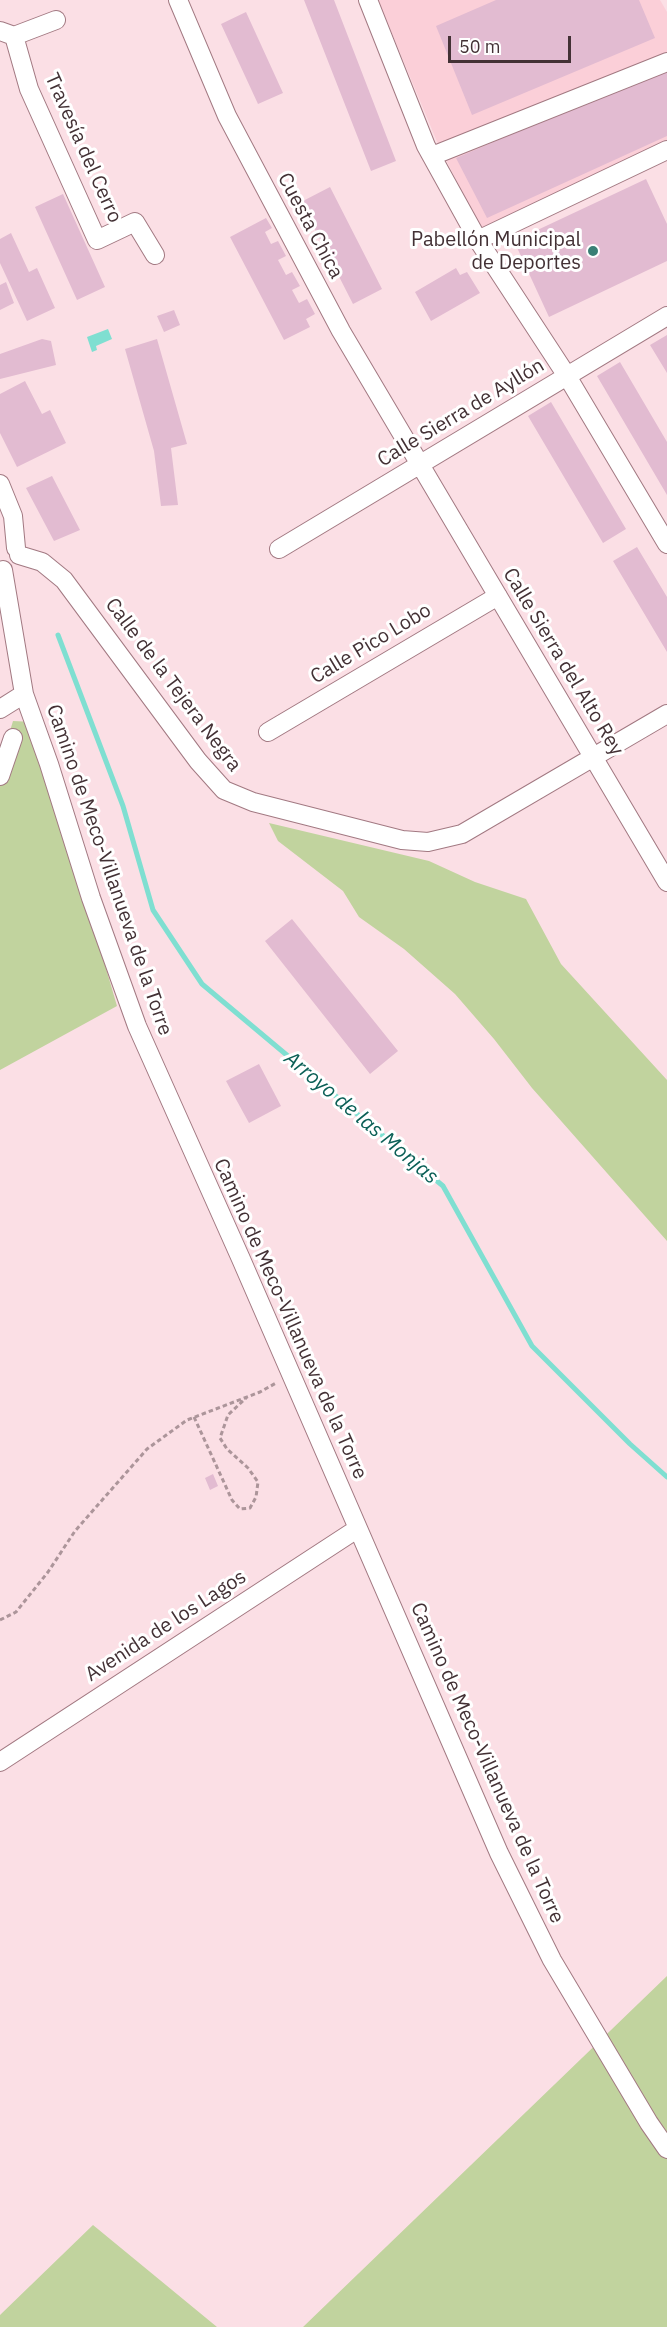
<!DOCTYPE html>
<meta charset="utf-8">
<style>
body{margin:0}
#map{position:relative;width:667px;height:2327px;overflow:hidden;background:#fbdfe5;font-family:"IBM Plex Sans",sans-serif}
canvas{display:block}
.scale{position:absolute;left:448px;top:36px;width:123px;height:27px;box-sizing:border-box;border:3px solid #433135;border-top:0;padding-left:8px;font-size:18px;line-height:21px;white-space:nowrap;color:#433135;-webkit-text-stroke:4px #fff;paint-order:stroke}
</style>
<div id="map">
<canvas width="667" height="2327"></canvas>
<div class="scale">50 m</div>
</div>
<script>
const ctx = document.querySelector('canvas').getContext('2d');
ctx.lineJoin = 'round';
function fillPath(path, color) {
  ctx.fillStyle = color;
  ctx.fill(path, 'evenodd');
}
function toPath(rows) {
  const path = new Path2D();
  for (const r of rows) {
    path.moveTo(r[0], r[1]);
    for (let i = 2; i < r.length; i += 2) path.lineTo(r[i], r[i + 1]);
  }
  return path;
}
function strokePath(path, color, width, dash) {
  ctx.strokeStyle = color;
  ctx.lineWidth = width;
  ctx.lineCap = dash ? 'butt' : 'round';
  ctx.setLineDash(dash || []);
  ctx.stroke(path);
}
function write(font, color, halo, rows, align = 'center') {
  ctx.font = font + ' "IBM Plex Sans",sans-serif';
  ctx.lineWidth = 6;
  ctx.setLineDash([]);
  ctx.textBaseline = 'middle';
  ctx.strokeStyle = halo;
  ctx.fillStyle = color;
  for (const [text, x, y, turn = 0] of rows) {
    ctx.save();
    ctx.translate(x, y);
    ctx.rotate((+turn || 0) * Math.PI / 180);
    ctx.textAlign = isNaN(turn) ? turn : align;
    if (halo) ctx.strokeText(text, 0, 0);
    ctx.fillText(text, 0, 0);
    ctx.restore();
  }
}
fillPath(toPath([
 [378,0,660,0,667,12,667,143,482,231,438,144]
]), '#fbcfd8');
fillPath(toPath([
 [13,721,34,722,117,1006,0,1070,0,764],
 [269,823,429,861,475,882,526,899,561,964,667,1080,667,1241,532,1088,494,1039,455,994,404,949,359,917,343,891,278,841],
 [667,1976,667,2327,303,2327],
 [93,2225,217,2327,0,2327,0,2315]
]), '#c1d39e');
fillPath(toPath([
 [108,329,112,339,96,346,97,350,92,352,87,337]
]), '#7fdfd1');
strokePath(toPath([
 [58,635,123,806,153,910,202,984,443,1186,532,1346,630,1444,667,1477]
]), '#7fdfd1', 5);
fillPath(toPath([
 [304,0,334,0,396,161,371,171],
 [496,0,639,0,655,38,472,115,436,26],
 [246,12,283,93,258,104,221,24],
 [667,68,667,136,487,218,456,158],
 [646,179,667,224,667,261,549,317,514,241],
 [330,187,382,289,353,304,301,202],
 [63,194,105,287,77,300,35,207],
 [266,218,272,228,265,232,271,244,278,241,286,256,278,260,286,275,292,272,300,286,292,290,299,303,307,299,315,314,306,319,310,327,284,340,230,237],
 [11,233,29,272,37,268,55,308,27,321,0,263,0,239],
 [456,268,460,275,467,272,480,293,431,321,415,292],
 [6,282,14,303,0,310,0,285],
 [174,310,180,325,164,332,157,316],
 [667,335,667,373,650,345],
 [42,339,51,341,56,365,0,379,0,354],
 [157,339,187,444,171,448,178,505,161,506,154,451,125,349],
 [620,362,667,442,667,495,597,376],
 [25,381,42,414,50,410,66,443,17,467,0,433,0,394],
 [551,402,626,529,603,543,528,416],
 [52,476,80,530,54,541,26,488],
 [637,547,667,597,667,652,613,561],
 [292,919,398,1051,370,1074,265,941],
 [259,1064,281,1106,249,1123,226,1081],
 [213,1474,218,1486,210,1490,205,1478]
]), '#e2bbd1');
const minor = toPath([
 [178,0,227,116,341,331,667,882],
 [368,0,426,146,478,240,567,376,667,544],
 [0,31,14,36,29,89,97,240,135,222,155,255],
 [14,36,56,20],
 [432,156,667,62],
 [478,240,667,150],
 [0,484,13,516,16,548],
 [279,549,667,316],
 [19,555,42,562,64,580,198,761,224,790,253,802,402,840,428,842,462,834,667,714],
 [3,570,24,694,49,764,91,898,137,1026,241,1259,499,1853,552,1960,649,2123,667,2149],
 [0,709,24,694],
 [268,732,498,596],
 [0,776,13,738],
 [0,1762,357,1529]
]);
strokePath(minor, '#a27982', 20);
strokePath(toPath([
 [194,1417,232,1500,240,1509,250,1508,256,1497,258,1482,248,1468,227,1449,220,1438,228,1415,247,1397],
 [0,1620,16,1612,48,1572,75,1531,147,1449,187,1420,260,1392,276,1383]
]), '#ac959a', 3, [4.5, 3]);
strokePath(minor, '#fff', 18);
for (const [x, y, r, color] of [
 [593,251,6,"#397f75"]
]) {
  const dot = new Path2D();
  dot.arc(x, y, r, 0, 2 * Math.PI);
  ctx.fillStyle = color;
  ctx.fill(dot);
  strokePath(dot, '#fff', 2);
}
write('20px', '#433135', '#fff', [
 ["Travesía del Cerro",83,148,66],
 ["Cuesta Chica",310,226,62],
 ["Calle Sierra de Ayllón",461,413,-31],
 ["Calle Pico Lobo",371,644,-31],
 ["Calle Sierra del Alto Rey",563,662,59],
 ["Calle de la Tejera Negra",173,685,53],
 ["Camino de Meco-Villanueva de la Torre",109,870,71],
 ["Camino de Meco-Villanueva de la Torre",290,1319,66],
 ["Avenida de los Lagos",166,1626,-33],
 ["Camino de Meco-Villanueva de la Torre",487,1763,66]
]);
write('20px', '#433135', '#fff', [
 ["Pabellón Municipal",581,240],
 ["de Deportes",581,263]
], 'right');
write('italic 21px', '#0c6057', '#fff', [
 ["Arroyo de las Monjas",361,1118,40]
]);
</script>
